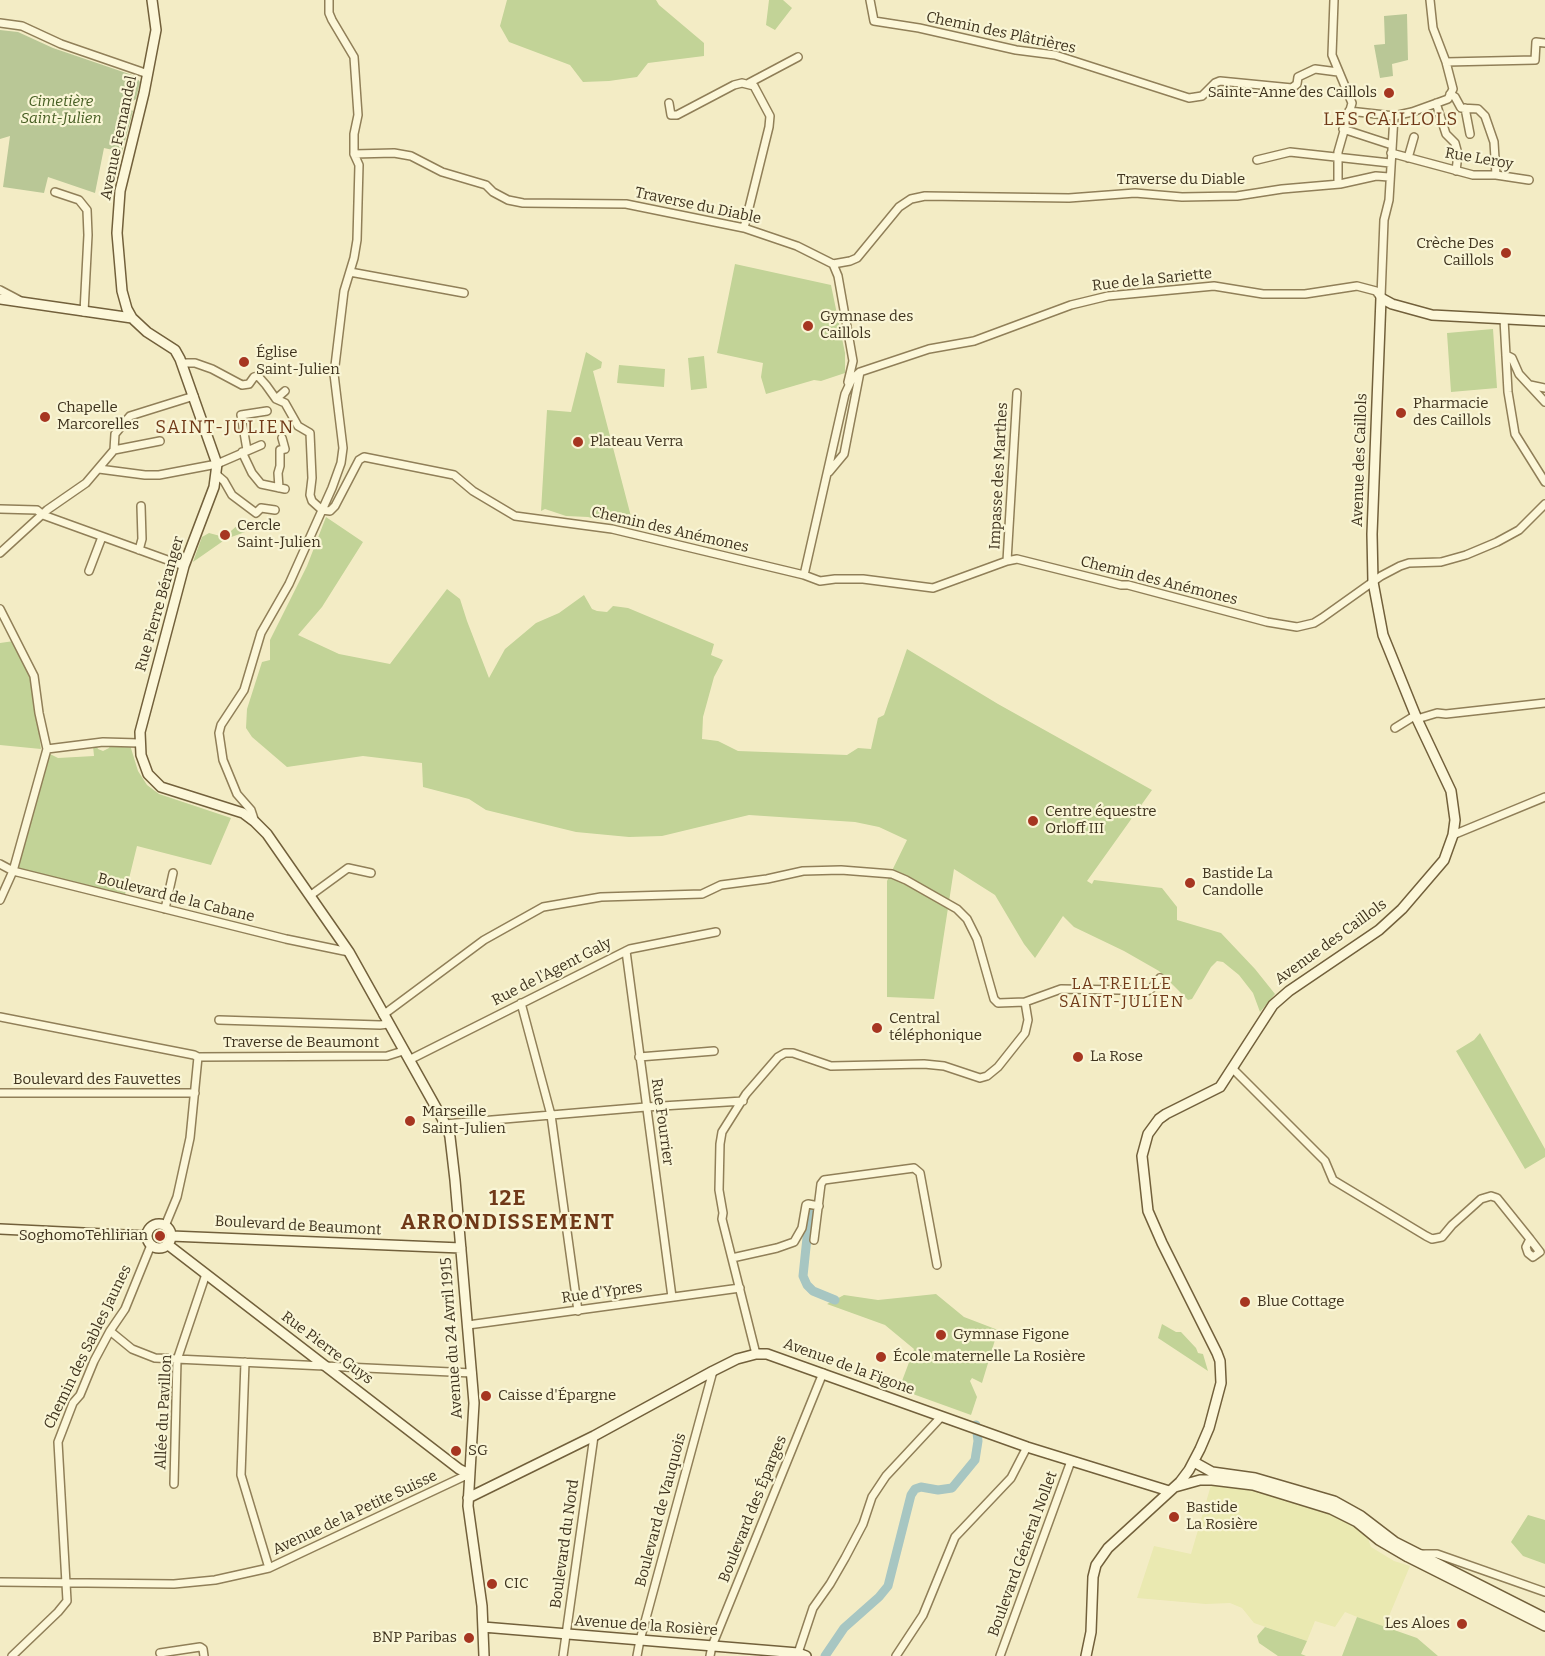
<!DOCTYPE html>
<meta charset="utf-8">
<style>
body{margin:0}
canvas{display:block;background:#f3ecc5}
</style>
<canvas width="1545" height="1656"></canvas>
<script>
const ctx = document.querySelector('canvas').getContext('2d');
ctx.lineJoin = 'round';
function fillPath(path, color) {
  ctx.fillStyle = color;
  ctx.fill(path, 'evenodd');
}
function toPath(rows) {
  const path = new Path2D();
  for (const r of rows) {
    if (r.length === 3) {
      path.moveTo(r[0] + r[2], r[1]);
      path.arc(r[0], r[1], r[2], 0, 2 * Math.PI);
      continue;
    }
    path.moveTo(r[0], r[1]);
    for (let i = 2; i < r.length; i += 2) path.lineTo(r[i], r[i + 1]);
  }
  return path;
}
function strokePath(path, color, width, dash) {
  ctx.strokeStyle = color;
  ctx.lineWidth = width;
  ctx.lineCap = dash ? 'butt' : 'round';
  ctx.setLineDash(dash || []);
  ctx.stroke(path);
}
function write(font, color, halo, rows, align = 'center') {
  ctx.font = font + ' Bitter,serif';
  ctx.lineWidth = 4.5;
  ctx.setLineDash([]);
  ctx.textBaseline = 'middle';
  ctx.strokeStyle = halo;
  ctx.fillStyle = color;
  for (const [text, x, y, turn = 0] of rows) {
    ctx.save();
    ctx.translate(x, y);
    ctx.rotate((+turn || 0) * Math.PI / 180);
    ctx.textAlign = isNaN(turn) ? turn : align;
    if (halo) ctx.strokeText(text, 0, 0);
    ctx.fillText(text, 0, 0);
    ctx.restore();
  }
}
fillPath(toPath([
 [1211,1485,1259,1491,1329,1512,1352,1525,1367,1536,1371,1547,1394,1561,1410,1566,1384,1628,1345,1612,1335,1627,1315,1621,1307,1641,1254,1623,1242,1608,1230,1603,1206,1604,1137,1598,1154,1546,1191,1554]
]), '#eae9b1');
fillPath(toPath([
 [507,0,656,0,659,5,704,43,704,56,648,63,637,77,609,81,583,82,570,65,509,42,500,26],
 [769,0,783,0,792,8,775,30,766,25],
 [735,264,831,285,845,353,845,373,821,381,814,380,766,394,761,377,763,363,717,353],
 [1493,329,1497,388,1451,392,1447,333],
 [586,352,602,362,601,368,593,371,634,528,610,521,607,518,603,521,588,517,566,516,545,509,541,511,547,410,571,412],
 [704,356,707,388,691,390,688,358],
 [619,365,665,369,664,387,617,383],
 [326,517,363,542,322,607,298,635,339,654,390,664,447,589,460,599,467,621,489,678,505,649,536,623,559,613,584,595,592,609,597,611,607,612,613,606,628,608,714,644,711,655,723,660,714,677,703,717,702,739,718,741,738,751,847,755,858,748,871,749,878,718,884,715,907,649,998,704,1152,790,1087,881,1092,884,1094,880,1162,888,1177,907,1177,920,1221,933,1255,969,1275,994,1260,1012,1253,993,1239,975,1223,962,1217,961,1211,967,1192,999,1188,1000,1159,971,1124,951,1074,927,1063,916,1035,958,1024,944,995,895,954,869,934,999,887,997,887,881,907,840,879,827,855,822,749,815,662,836,629,837,576,832,486,810,469,799,423,787,422,763,363,756,287,767,252,737,246,728,247,709,262,662,270,660,270,640,307,566],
 [239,524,245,532,226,539,193,562,202,537,209,533,224,537],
 [14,641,32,680,41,749,0,745,0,643],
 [111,744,130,745,138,771,147,785,159,794,231,818,211,865,137,846,125,895,16,868,50,754,58,758,94,756,93,746,96,745,98,749,103,751,109,748],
 [1480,1033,1545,1149,1545,1157,1525,1169,1456,1051,1474,1040],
 [936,1294,964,1317,998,1330,982,1383,972,1378,970,1381,977,1397,971,1415,899,1389,914,1349,885,1325,827,1304,844,1295,878,1300],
 [1162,1324,1176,1332,1181,1332,1196,1348,1198,1353,1203,1354,1208,1371,1158,1338],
 [1528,1515,1545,1520,1545,1564,1523,1556,1511,1542],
 [1357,1617,1417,1638,1438,1656,1342,1656],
 [1265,1627,1307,1641,1301,1654,1306,1656,1278,1656,1259,1643,1257,1636]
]), '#c2d397');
fillPath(toPath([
 [1407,14,1408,60,1392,64,1393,76,1380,78,1374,45,1385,44,1384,16],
 [0,30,18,32,53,48,135,76,140,82,136,99,130,103,130,109,133,111,122,152,104,148,95,193,48,177,44,193,3,187,10,136,0,139]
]), '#b9c796');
strokePath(toPath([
 [810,1209,803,1276,807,1285,813,1291,835,1300],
 [825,1656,844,1628,879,1597,888,1586,911,1495,915,1489,921,1487,938,1490,952,1488,975,1460,978,1441,976,1425]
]), '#a7c6c2', 9);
const street = toPath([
 [329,0,329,13,332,20,354,57,358,115,354,134,354,154,394,153,411,156,442,172,486,185,493,192,508,200,523,203,626,204,744,228,797,246,833,264,850,261,857,258,899,207,911,199,925,196,1069,198,1135,193,1182,197,1237,196,1282,189,1340,184,1376,176,1389,177],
 [870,0,874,21,919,28,1016,50,1055,55,1189,98,1202,96,1215,83,1220,81,1292,88,1297,84,1298,77,1315,69,1338,72],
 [1334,0,1332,55,1352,103,1338,152,1338,184],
 [0,23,22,26,61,44,148,74],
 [1446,62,1535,60,1536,42,1545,43],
 [749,83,798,57],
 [1450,94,1455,97,1461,108,1478,109,1485,116,1494,142,1496,175],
 [669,103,671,115,677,115,734,85,742,83,754,86,770,116,769,127,744,228],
 [1436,103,1446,134,1455,143,1458,154,1456,171],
 [1465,108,1470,134],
 [1349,111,1394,116],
 [1343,129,1392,145],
 [1391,153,1473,175,1496,175,1529,180],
 [1408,158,1414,137],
 [1257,160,1290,152,1390,163],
 [55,192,79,200,87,210,88,235,84,312],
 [833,264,838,276,853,361,848,382],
 [350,272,464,293],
 [0,290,19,300],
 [1381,297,1384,220,1389,200,1394,116,1412,112,1448,99,1453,89,1446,62,1433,28,1430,0],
 [1504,319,1508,392,1515,434,1545,482],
 [1506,355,1512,358,1519,374,1545,402],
 [182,363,195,363,212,369,242,385,249,384,254,377,258,376,266,385,276,399],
 [1530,385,1545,388],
 [276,399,285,403,298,426,310,433,312,478,310,495,312,501,322,510],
 [276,399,285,391],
 [114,450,160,441],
 [247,450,241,415,267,411],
 [242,452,252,473,261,484,285,489],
 [99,469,145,475,159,475,217,464,261,445],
 [829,472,844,454,860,372],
 [217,475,224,481,232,495,256,513,261,508,275,510],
 [279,488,278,473,280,466,280,450,285,449,282,438],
 [0,509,37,510,43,515,184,566],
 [322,510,330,511,335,506,359,460,364,457,454,475,473,491,515,516,612,529,804,575,820,581,835,579,863,579,933,588,1007,561,1017,559,1121,585,1128,585,1267,622,1297,627,1314,623,1322,618,1381,576,1400,566,1409,563,1441,562,1466,555,1497,542,1519,530,1545,504],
 [139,550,142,539,141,506],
 [0,553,47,510,86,483,114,450,115,434,130,416,194,396],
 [1007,561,1017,393],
 [89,571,102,537],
 [804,575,845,394,852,379,860,372,929,349,974,341,1071,305,1108,296,1214,286,1263,294,1305,294,1357,286,1376,291,1381,298],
 [0,609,34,676,39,713,47,749,13,871,0,900],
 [1417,719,1437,713,1446,714,1545,703],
 [1395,728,1416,715],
 [47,749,103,742,139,743],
 [255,822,251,810,237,794,223,760,219,733,221,725,244,690,261,633,289,584,332,488,341,463,343,448,334,374,344,291,354,258,357,240,359,165,354,154],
 [1453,835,1545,797],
 [0,864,13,871,286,939,349,952],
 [311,895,348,868,371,873],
 [165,909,173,873],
 [626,951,672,1297],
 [521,1003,551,1115,578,1311],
 [383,1015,484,940,543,907,601,897,702,894,721,885,767,879,803,871,841,870,892,874,906,880,957,909,967,919,977,939,994,999,998,1003,1025,1002,1061,989,1120,990,1134,994,1141,993,1150,990,1160,978],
 [0,1017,194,1055,198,1057,387,1056,403,1051],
 [219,1020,380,1025,388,1024],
 [639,1057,714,1051],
 [409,1060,630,949,716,932],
 [1233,1069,1325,1161,1333,1180,1426,1236,1432,1239,1442,1237,1452,1225,1481,1199,1491,1196,1497,1198,1530,1239,1526,1247,1528,1253,1533,1257,1540,1252,1530,1239],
 [0,1093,195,1093],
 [445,1124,646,1107,743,1101],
 [165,1226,177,1197,190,1138,198,1057],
 [814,1240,821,1184,824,1180,914,1168,920,1173,937,1265],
 [732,1258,777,1248,794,1242,802,1228,806,1205,808,1204,819,1206],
 [468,1325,740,1288],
 [110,1331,132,1349,155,1358,472,1373],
 [756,1354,722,1219,723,1213,719,1190,720,1144,722,1132,746,1094,778,1057,785,1053,793,1053,831,1066,924,1064,944,1066,980,1078,987,1076,998,1067,1025,1033,1028,1020,1025,1002],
 [245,1362,241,1475,269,1568],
 [174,1484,177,1360,206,1274],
 [1419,1554,1437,1554,1545,1592],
 [0,1582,174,1584,215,1580,269,1568,469,1474],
 [160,1653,200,1647,203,1649,204,1656],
 [12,1656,58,1612,67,1601,58,1442,73,1403,80,1395,94,1361,110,1331,125,1309,151,1245],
 [563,1656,594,1436],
 [637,1656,640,1640,713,1371],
 [710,1656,712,1646,823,1373],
 [797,1656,813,1608,830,1584,845,1558,863,1524,872,1497,886,1476,941,1417],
 [896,1656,923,1615,955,1537,1011,1478,1027,1447],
 [1000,1656,1071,1461]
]);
const secondary = toPath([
 [152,0,156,30,144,93,120,191,117,233,122,291,127,309,132,318,147,332,175,350,180,359,217,464,214,487,184,566,161,653,140,732,141,755,148,774,161,787,243,813,255,822,267,834,349,952,448,1129,450,1137,455,1180,474,1403,468,1506,482,1606,484,1656],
 [0,299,132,318],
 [159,1236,12],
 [0,1229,147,1236],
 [171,1236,461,1248],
 [167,1244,459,1469,469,1474],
 [1194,1462,1212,1472,1255,1478,1334,1501,1361,1516,1395,1542,1545,1618],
 [1175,1487,1200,1480,1212,1480,1253,1485,1331,1509,1357,1522,1379,1540,1408,1557,1545,1626],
 [468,1498,594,1436,713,1371,737,1359,756,1354,767,1354,1027,1447,1169,1491],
 [483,1627,798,1653,806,1656],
 [1086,1656,1091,1632,1093,1577,1096,1565,1108,1548,1180,1482,1189,1470,1200,1449,1209,1428,1221,1383,1220,1361,1217,1353,1162,1243,1148,1211,1142,1156,1148,1134,1159,1119,1166,1114,1220,1087,1273,1005,1289,991,1379,930,1402,909,1444,860,1453,835,1455,820,1451,791,1417,719,1383,635,1373,582,1372,534,1381,298,1392,304,1432,315,1545,321]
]);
strokePath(street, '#907f58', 10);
strokePath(secondary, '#72603b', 12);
strokePath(street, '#fcf7d9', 7);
strokePath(secondary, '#fcf7d9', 9);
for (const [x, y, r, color] of [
 [1389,93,6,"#a63621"],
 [1506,253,6,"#a63621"],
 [808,326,6,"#a63621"],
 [244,362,6,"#a63621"],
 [1401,413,6,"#a63621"],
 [45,417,6,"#a63621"],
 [578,442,6,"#a63621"],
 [225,535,6,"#a63621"],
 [1033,821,6,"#a63621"],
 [1190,883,6,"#a63621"],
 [877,1028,6,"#a63621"],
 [1078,1057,6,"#a63621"],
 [410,1121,6,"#a63621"],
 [160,1236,6,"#a63621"],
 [1245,1302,6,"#a63621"],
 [941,1335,6,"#a63621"],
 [881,1357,6,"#a63621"],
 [486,1396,6,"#a63621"],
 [456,1451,6,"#a63621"],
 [1174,1517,6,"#a63621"],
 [492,1584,6,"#a63621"],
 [1462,1624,6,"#a63621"],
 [469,1638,6,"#a63621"]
]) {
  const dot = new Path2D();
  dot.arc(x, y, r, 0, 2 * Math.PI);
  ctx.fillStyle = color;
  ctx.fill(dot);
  strokePath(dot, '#f9f5d5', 2);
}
write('15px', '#3f331e', '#f9f5d5', [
 ["Chemin des Plâtrières",1001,33,12],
 ["Avenue Fernandel",119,138,-78],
 ["Rue Leroy",1479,159,10],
 ["Traverse du Diable",1181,180],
 ["Traverse du Diable",698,206,12],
 ["Rue de la Sariette",1152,280,-6],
 ["Avenue des Caillols",1360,460,-88],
 ["Impasse des Marthes",999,476,-87],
 ["Chemin des Anémones",670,530,13],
 ["Chemin des Anémones",1159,581,14],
 ["Rue Pierre Béranger",160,604,-74],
 ["Boulevard de la Cabane",176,898,14],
 ["Avenue des Caillols",1331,942,-36],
 ["Rue de l'Agent Galy",552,972,-27],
 ["Traverse de Beaumont",301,1043],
 ["Boulevard des Fauvettes",97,1080],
 ["Rue Fourrier",662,1122,82],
 ["Boulevard de Beaumont",298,1226,3],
 ["Rue d'Ypres",602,1293,-8],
 ["Avenue du 24 Avril 1915",452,1338,-94],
 ["Chemin des Sables Jaunes",88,1347,-64],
 ["Rue Pierre Guys",327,1348,37],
 ["Avenue de la Figone",849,1367,20],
 ["Allée du Pavillon",164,1412,-87],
 ["Boulevard des Éparges",753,1509,-68],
 ["Boulevard de Vauquois",661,1510,-75],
 ["Avenue de la Petite Suisse",355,1513,-25],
 ["Boulevard du Nord",565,1544,-82],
 ["Boulevard Général Nollet",1023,1554,-70],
 ["Avenue de la Rosière",646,1626,4]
]);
write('15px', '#3f331e', '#f9f5d5', [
 ["Sainte-Anne des Caillols",1377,93,"right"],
 ["Crèche Des",1494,244,"right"],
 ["Caillols",1494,261,"right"],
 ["Gymnase des",820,317],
 ["Caillols",820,334],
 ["Église",256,353],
 ["Saint-Julien",256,370],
 ["Pharmacie",1413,404],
 ["des Caillols",1413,421],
 ["Chapelle",57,408],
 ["Marcorelles",57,425],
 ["Plateau Verra",590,442],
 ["Cercle",237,526],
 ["Saint-Julien",237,543],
 ["Centre équestre",1045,812],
 ["Orloff III",1045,829],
 ["Bastide La",1202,874],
 ["Candolle",1202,891],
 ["Central",889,1019],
 ["téléphonique",889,1036],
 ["La Rose",1090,1057],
 ["Marseille",422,1112],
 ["Saint-Julien",422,1129],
 ["SoghomoTehlirian",148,1236,"right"],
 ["Blue Cottage",1257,1302],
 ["Gymnase Figone",953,1335],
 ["École maternelle La Rosière",893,1357],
 ["Caisse d'Épargne",498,1396],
 ["SG",468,1451],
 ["Bastide",1186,1508],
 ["La Rosière",1186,1525],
 ["CIC",504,1584],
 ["Les Aloes",1450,1624,"right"],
 ["BNP Paribas",457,1638,"right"]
], 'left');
write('italic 15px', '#455d22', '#f9f5d5', [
 ["Cimetière",61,102],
 ["Saint-Julien",61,119]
]);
ctx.letterSpacing = '1.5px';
write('16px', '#703918', '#f9f5d5', [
 ["LA TREILLE",1122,985],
 ["SAINT-JULIEN",1122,1003]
]);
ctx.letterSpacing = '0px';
ctx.letterSpacing = '1.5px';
write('18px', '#703918', '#f9f5d5', [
 ["LES CAILLOLS",1391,120],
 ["SAINT-JULIEN",225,428]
]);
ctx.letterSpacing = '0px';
ctx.letterSpacing = '1.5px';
write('bold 21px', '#703918', '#f9f5d5', [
 ["12E",508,1199],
 ["ARRONDISSEMENT",508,1223]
]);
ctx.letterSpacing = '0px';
</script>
